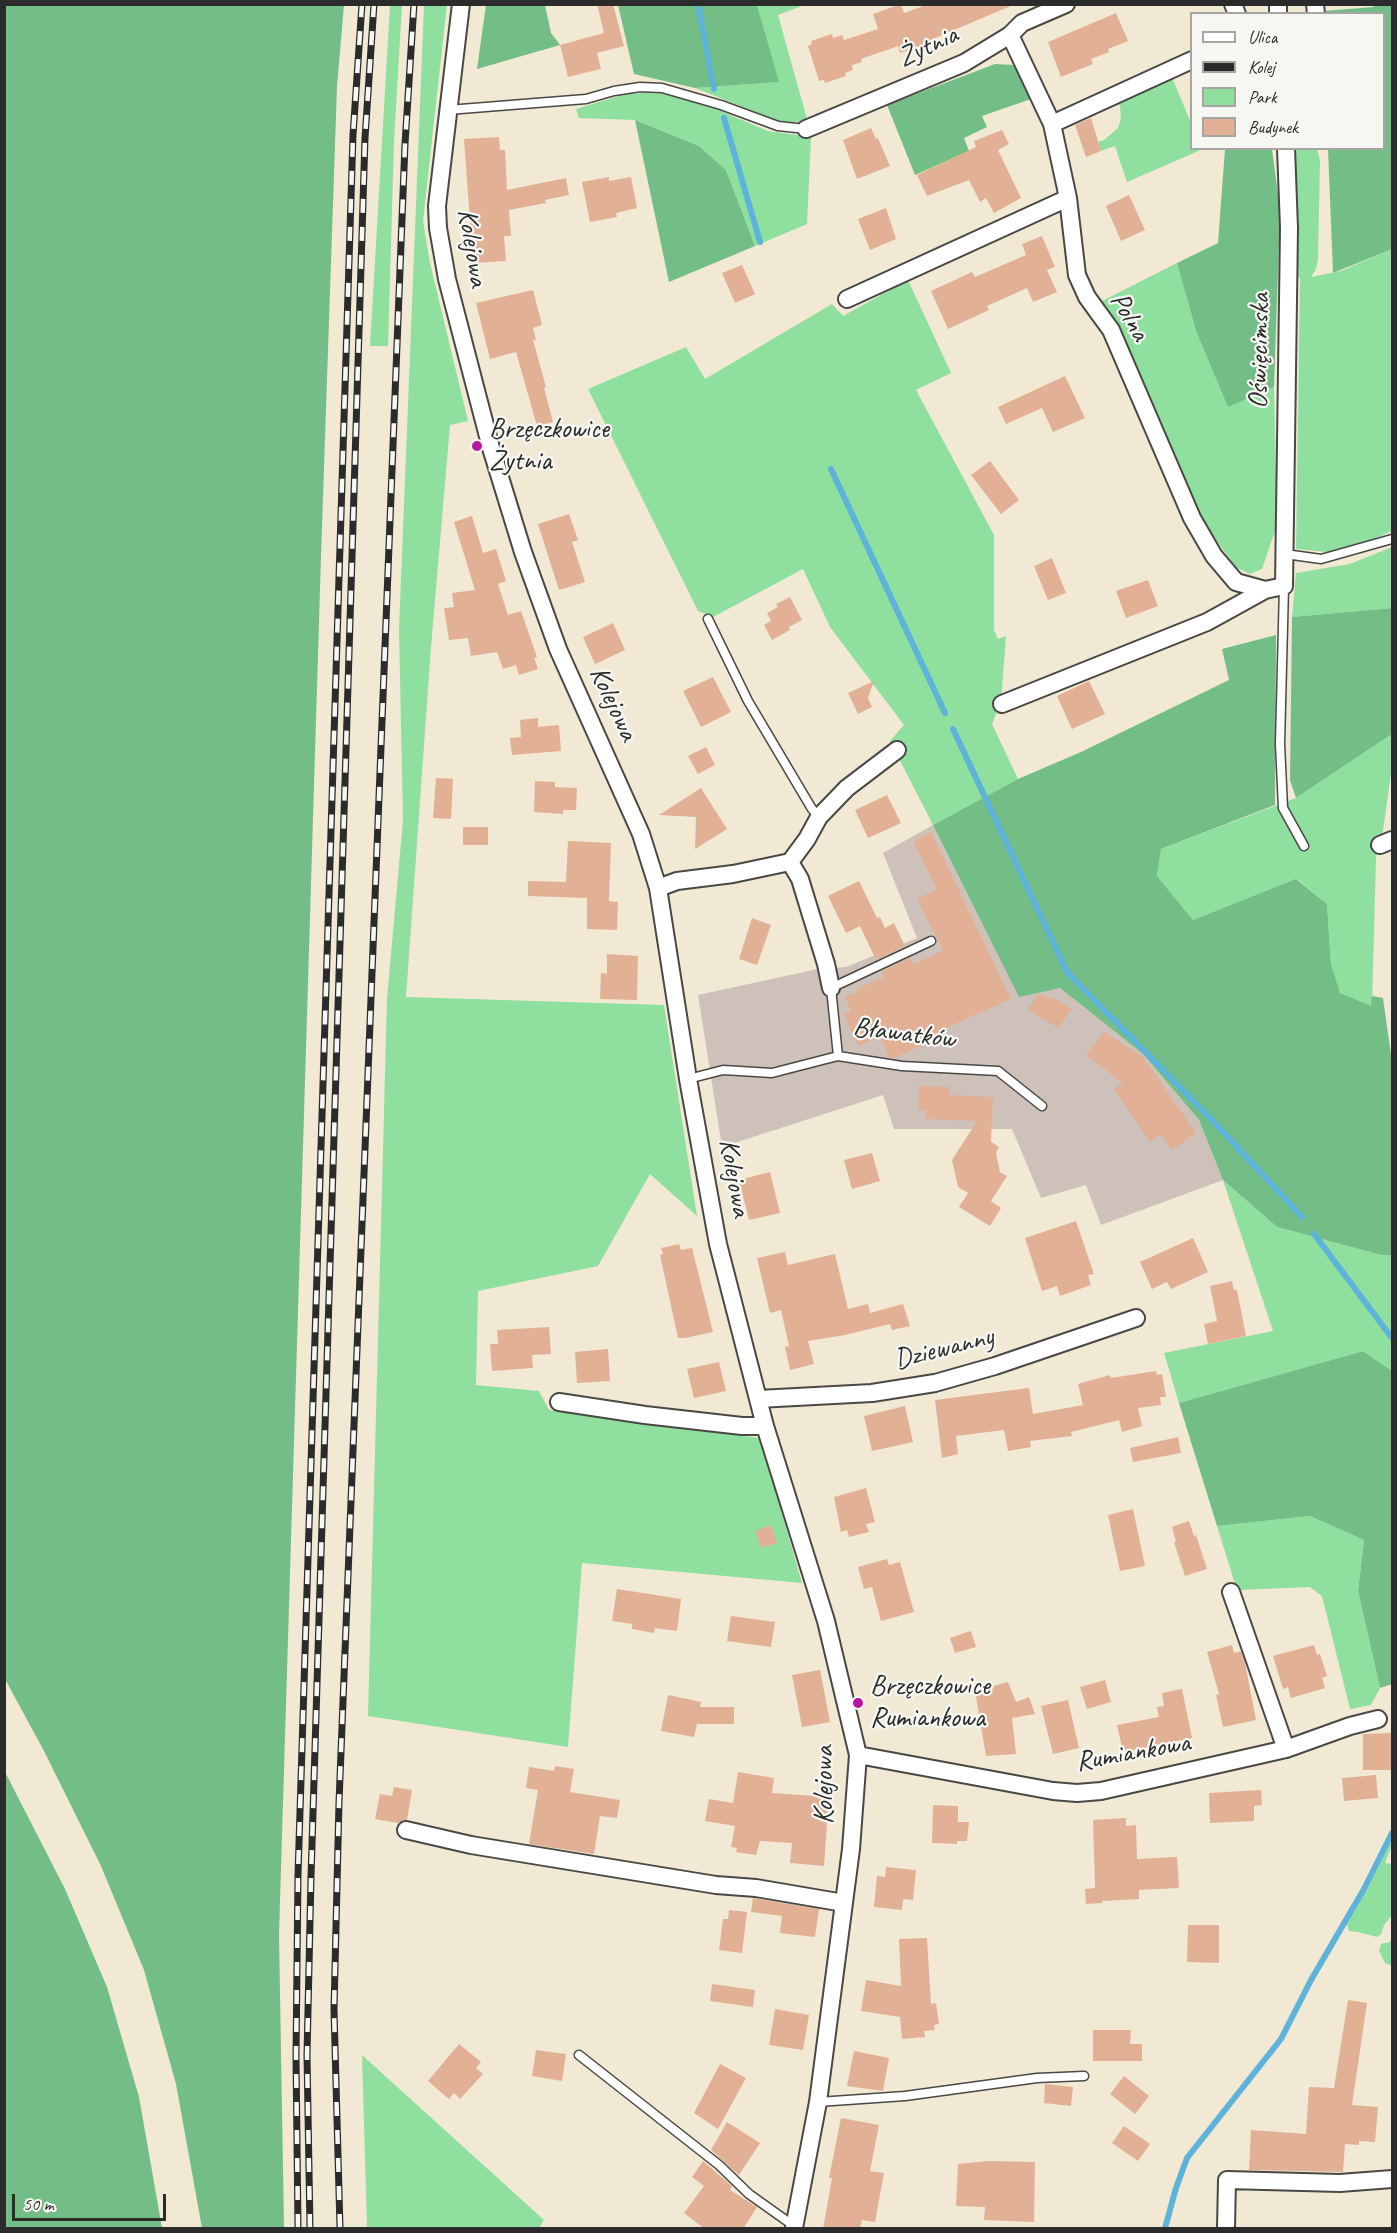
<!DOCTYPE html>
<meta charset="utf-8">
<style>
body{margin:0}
#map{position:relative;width:1397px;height:2233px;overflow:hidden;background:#f1e9d4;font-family:Caveat,sans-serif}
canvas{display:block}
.frame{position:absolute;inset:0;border:6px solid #2b2b2b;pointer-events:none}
.legend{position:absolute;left:1190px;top:12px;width:195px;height:138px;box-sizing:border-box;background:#f6f6f2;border:2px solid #a5a5a2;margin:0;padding:8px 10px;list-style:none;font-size:18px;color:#2b2b2b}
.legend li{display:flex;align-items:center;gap:12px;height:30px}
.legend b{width:30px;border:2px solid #a5a5a2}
.scale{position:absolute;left:12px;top:2194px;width:154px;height:27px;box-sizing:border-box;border:3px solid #2b2b2b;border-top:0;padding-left:8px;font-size:18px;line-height:21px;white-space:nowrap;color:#2b2b2b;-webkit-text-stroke:4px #f6f6f2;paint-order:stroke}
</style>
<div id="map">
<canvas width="1397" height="2233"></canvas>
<div class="frame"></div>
<ul class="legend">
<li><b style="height:8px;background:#fff"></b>Ulica</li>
<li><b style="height:8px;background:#2b2b2b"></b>Kolej</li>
<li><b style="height:16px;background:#8fdf9f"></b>Park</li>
<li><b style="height:16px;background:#e2b195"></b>Budynek</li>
</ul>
<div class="scale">50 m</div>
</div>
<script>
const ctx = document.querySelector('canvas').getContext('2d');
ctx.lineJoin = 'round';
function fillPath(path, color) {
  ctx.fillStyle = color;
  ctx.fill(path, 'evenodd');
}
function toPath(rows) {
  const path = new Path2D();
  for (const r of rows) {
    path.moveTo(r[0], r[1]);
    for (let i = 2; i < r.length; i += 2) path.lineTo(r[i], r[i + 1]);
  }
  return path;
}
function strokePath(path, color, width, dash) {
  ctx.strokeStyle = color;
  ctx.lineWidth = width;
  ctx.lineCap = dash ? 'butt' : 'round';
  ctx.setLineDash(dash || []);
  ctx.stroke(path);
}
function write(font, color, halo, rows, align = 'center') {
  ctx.font = font + ' Caveat,sans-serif';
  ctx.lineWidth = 4.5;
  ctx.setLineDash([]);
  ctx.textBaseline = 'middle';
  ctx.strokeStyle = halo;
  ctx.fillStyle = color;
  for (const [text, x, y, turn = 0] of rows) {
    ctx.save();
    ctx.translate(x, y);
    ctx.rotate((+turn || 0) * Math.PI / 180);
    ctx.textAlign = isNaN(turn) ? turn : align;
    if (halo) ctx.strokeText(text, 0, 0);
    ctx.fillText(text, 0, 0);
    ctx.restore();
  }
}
fillPath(toPath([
 [933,825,1019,996,1059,987,1143,1054,1199,1120,1223,1180,1101,1225,1086,1185,1041,1198,1012,1129,894,1129,883,1095,722,1147,698,995,818,969,846,967,917,938,883,853]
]), '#cec1ba');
fillPath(toPath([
 [447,4,423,221,430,263,468,421,450,425,431,647,406,997,664,1005,697,1216,650,1174,598,1266,478,1291,476,1385,539,1391,549,1410,760,1438,802,1583,582,1563,568,1747,368,1716,387,999,403,820,399,629,424,5],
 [390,5,402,5,394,141,388,346,370,346],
 [757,5,804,5,778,15,807,119,788,125,695,88,778,82],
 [1171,75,1191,123,1192,148,1203,149,1127,182,1115,146,1101,151,1098,142,1104,140,1118,128,1121,118,1120,106,1116,99],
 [662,92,716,109,768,131,811,137,807,224,755,246,726,170,699,146,635,120,579,118,576,109,625,94],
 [1295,149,1317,149,1320,160,1318,258,1316,269,1311,277,1341,271,1392,249,1392,531,1367,542,1328,552,1296,549,1300,279,1298,276],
 [1177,263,1196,331,1228,406,1274,387,1277,525,1262,569,1250,574,1235,567,1198,513,1121,330,1102,301],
 [908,280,951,373,916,390,994,535,994,630,998,639,1006,636,1001,702,992,724,1018,779,933,825,890,741,904,725,830,627,803,569,713,617,698,611,588,389,686,347,705,379,832,304,843,316],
 [1392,547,1392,608,1292,617,1296,573,1350,564],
 [1392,734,1392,766,1383,831,1376,857,1372,1007,1340,994,1331,964,1327,904,1297,879,1193,920,1157,876,1161,849,1296,798],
 [1223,1180,1277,1227,1381,1255,1392,1255,1392,1371,1363,1351,1179,1403,1164,1353,1273,1331],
 [1310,1516,1364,1540,1358,1591,1380,1688,1371,1705,1350,1709,1322,1596,1310,1587,1237,1590,1217,1526],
 [1392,1839,1392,1845,1385,1863,1392,1864,1392,1915,1384,1925,1381,1934,1377,1937,1358,1932,1349,1931,1347,1924,1369,1886],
 [1392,1936,1392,1966,1385,1963,1379,1951,1381,1944,1390,1942],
 [362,2055,544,2220,539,2228,367,2228]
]), '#8fdf9f');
fillPath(toPath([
 [4,5,344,5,337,86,321,556,279,1934,284,2228,202,2228,176,2084,144,1970,101,1866,44,1751,5,1679],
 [486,5,545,5,551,33,560,45,477,69],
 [618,5,757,5,779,82,695,88,634,74],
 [1373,5,1392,5,1392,249,1333,273,1328,149,1384,148,1384,14,1323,14,1323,11,1374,7],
 [995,64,1014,65,1031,99,982,116,987,127,964,138,969,151,915,175,887,105],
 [635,120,699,146,726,170,755,246,669,282],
 [1225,149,1272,149,1280,210,1274,387,1228,407,1196,331,1177,263,1218,243],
 [1392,608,1392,734,1296,798,1290,780,1292,617],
 [1276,635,1275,805,1161,849,1157,876,1193,920,1296,879,1327,904,1331,964,1340,993,1371,1006,1372,996,1383,998,1392,1062,1392,1255,1381,1255,1277,1227,1223,1180,1199,1120,1143,1054,1060,988,1019,997,933,825,1018,779,1081,752,1229,680,1222,649],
 [1363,1351,1392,1371,1392,1684,1380,1688,1358,1591,1364,1540,1310,1516,1217,1526,1179,1403],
 [4,1770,65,1889,107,1987,139,2097,162,2228,5,2228]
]), '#73be86');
strokePath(toPath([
 [698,4,714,89],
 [724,118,760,242],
 [831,469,945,713],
 [953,729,1067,972,1212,1120,1302,1217],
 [1314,1234,1392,1338],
 [1165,2228,1176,2188,1187,2158,1281,2039,1311,1980,1364,1889,1392,1833]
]), '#5db3d9', 6);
fillPath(toPath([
 [597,4,613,4,624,46,597,53,601,69,568,77,560,45,604,33],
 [901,4,904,13,929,4,1013,5,926,42,927,44,900,53,898,46,861,59,862,62,852,65,853,70,845,73,846,76,825,83,824,80,819,81,808,46,812,44,811,41,832,34,833,38,842,35,844,40,878,29,873,14],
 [1116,13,1128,41,1108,49,1109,52,1091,59,1093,64,1061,77,1048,42],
 [1091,118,1101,151,1086,157,1075,125],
 [871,128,876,139,878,138,890,166,857,179,843,140],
 [1002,130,1009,144,998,150,1021,198,994,213,986,198,980,202,969,180,927,196,917,175,976,147,974,141],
 [499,137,500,150,505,150,507,190,566,178,569,195,545,200,546,203,509,210,511,236,504,236,506,261,473,263,464,139],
 [609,177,609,181,631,177,637,208,616,213,617,217,590,222,582,182],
 [1129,195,1145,230,1121,241,1106,206],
 [886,208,896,239,870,250,858,219],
 [1042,236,1055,267,1047,270,1057,292,1033,302,1027,288,987,306,989,310,948,329,931,291,972,272,975,277,1026,255,1022,244],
 [742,265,755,294,735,303,722,273],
 [533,290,542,325,533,328,536,340,533,340,546,387,544,388,553,422,537,426,516,352,490,359,476,303],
 [1065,376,1085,418,1053,432,1042,408,1006,424,998,407],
 [990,461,1019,500,1001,514,971,475],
 [569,514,578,540,572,542,585,582,559,590,538,524],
 [472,516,483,553,496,549,506,581,498,584,508,615,521,611,537,657,534,658,538,669,519,675,516,665,503,669,497,652,471,656,468,638,449,640,444,608,454,607,452,593,475,590,454,522],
 [1052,558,1066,593,1048,600,1034,566],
 [1148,580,1158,606,1126,618,1116,591],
 [790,597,802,620,789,627,790,630,772,640,764,625,771,621,767,613,778,607,776,604],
 [613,623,625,650,595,664,583,637],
 [713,677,731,712,701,727,683,691],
 [874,681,868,698,872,707,858,714,848,693],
 [1089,681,1105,714,1072,729,1057,696],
 [538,718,538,727,559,725,561,751,512,755,510,738,521,737,520,720],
 [706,747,715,765,698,774,688,756],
 [436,778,453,779,451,819,433,818],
 [535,781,555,782,555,787,577,788,576,810,563,810,563,814,534,812],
 [701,788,727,829,695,849,696,817,659,815],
 [887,795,901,823,868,838,855,810],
 [463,827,488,827,488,845,463,845],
 [931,832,1011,999,939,1031,942,1037,894,1058,889,1058,880,1036,858,1046,844,1014,851,1011,845,997,858,992,856,989,884,977,882,971,910,958,913,964,943,951,917,899,937,889,913,841],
 [568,841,611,843,609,901,618,902,617,930,587,929,587,898,528,896,528,881,566,882],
 [859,881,877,918,880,917,885,928,894,923,905,946,876,960,860,926,846,933,828,896],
 [752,918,771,925,757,965,739,959],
 [607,954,638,956,637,1000,600,999,601,973,607,974],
 [1040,994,1048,998,1048,997,1053,999,1056,999,1072,1009,1058,1028,1028,1009,1038,995],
 [1104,1032,1144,1058,1196,1133,1172,1150,1161,1134,1150,1142,1114,1089,1123,1083,1086,1055],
 [919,1086,950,1087,950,1095,992,1097,993,1095,991,1142,999,1147,996,1153,1000,1172,1007,1176,991,1201,1001,1208,990,1226,959,1207,968,1193,958,1187,952,1160,977,1121,926,1119,926,1111,918,1110],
 [872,1153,880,1181,852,1189,844,1160],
 [770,1172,780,1213,749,1220,739,1180],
 [1076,1221,1094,1274,1088,1275,1091,1285,1060,1296,1057,1286,1042,1291,1025,1238],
 [1193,1238,1208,1272,1171,1289,1167,1282,1152,1289,1140,1262],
 [679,1244,681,1250,692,1248,713,1332,685,1338,678,1338,660,1255,663,1254,661,1248],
 [785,1252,788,1265,835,1254,848,1309,868,1304,870,1313,903,1304,910,1326,892,1330,890,1324,845,1335,808,1341,814,1364,790,1370,785,1347,789,1346,781,1310,770,1313,757,1258],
 [1232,1281,1234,1290,1237,1290,1246,1336,1208,1344,1204,1324,1217,1321,1210,1286],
 [549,1327,551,1354,532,1355,533,1368,492,1371,490,1344,498,1344,497,1330],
 [608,1349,610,1381,577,1383,575,1352],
 [719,1362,726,1391,694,1398,687,1369],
 [1156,1371,1157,1375,1162,1374,1166,1397,1160,1397,1161,1405,1138,1408,1142,1426,1122,1432,1119,1420,1071,1432,1072,1436,1030,1441,1031,1447,1008,1451,1004,1430,956,1436,958,1454,942,1458,935,1400,1029,1388,1033,1414,1083,1405,1078,1384,1110,1375,1111,1378],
 [905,1406,913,1442,872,1451,864,1416],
 [1178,1437,1181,1453,1133,1462,1130,1448],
 [866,1488,875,1522,866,1524,869,1532,849,1537,847,1530,841,1532,834,1497],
 [1133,1509,1145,1566,1120,1571,1108,1515],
 [1189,1521,1194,1536,1196,1535,1207,1569,1185,1576,1174,1542,1176,1542,1172,1527],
 [771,1525,777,1543,761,1548,755,1531],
 [887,1559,889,1565,900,1562,914,1612,881,1621,872,1587,864,1589,858,1567],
 [617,1589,681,1599,677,1631,655,1628,654,1633,632,1629,632,1624,612,1621],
 [731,1616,775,1622,771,1647,727,1641],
 [971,1631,976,1647,955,1653,950,1638],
 [1232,1645,1234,1653,1241,1651,1245,1663,1256,1720,1223,1727,1216,1695,1219,1694,1207,1652],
 [1314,1645,1317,1655,1320,1654,1327,1676,1322,1678,1325,1688,1291,1698,1288,1687,1283,1689,1273,1656],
 [820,1670,830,1722,802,1727,792,1675],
 [1105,1680,1111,1702,1087,1709,1080,1687],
 [1008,1682,1016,1702,1029,1697,1035,1714,1012,1718,1016,1754,986,1756,975,1691],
 [1182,1689,1192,1738,1123,1752,1117,1725,1159,1717,1157,1707,1164,1706,1162,1693],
 [668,1695,701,1702,700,1707,734,1707,734,1724,697,1724,694,1737,661,1731],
 [1068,1700,1079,1748,1053,1754,1041,1706],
 [1392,1733,1392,1770,1363,1770,1363,1734],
 [555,1766,574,1769,570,1792,620,1800,617,1818,600,1816,594,1854,529,1844,538,1790,526,1788,529,1767,554,1771],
 [738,1772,774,1778,772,1793,829,1797,824,1866,790,1863,792,1843,760,1841,756,1855,736,1852,737,1848,731,1847,735,1826,705,1821,709,1799,733,1803],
 [1376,1775,1378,1798,1344,1801,1342,1778],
 [394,1787,412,1790,407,1820,398,1823,375,1819,380,1794,392,1796],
 [1261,1790,1262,1805,1254,1806,1254,1821,1210,1823,1209,1793],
 [933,1805,958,1806,958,1822,969,1822,967,1841,957,1841,957,1844,932,1843],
 [1126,1818,1126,1826,1136,1825,1137,1859,1177,1857,1179,1888,1139,1890,1139,1899,1102,1901,1102,1903,1086,1904,1085,1889,1095,1888,1093,1820],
 [886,1867,916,1870,913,1900,903,1899,902,1910,874,1907,877,1876,885,1877],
 [753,1898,819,1909,815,1937,780,1933,782,1916,751,1912],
 [729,1910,747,1912,742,1953,719,1950,723,1919,728,1919],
 [1188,1925,1219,1925,1219,1963,1187,1962],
 [927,1938,931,2004,936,2003,939,2024,934,2025,935,2030,924,2031,925,2037,902,2039,900,2017,861,2011,866,1980,901,1986,899,1939],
 [712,1984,755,1990,753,2007,710,2001],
 [1348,2000,1367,2003,1352,2105,1378,2107,1375,2142,1359,2141,1359,2145,1345,2144,1343,2172,1249,2170,1251,2130,1306,2134,1309,2087,1334,2088],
 [775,2009,809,2015,803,2050,769,2045],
 [1093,2030,1131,2030,1130,2044,1142,2044,1142,2061,1093,2061],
 [459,2044,481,2062,476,2068,483,2074,460,2099,454,2093,449,2099,428,2081],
 [536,2050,566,2054,562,2081,532,2076],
 [854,2051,889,2058,883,2091,847,2086],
 [720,2064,746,2078,718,2129,694,2113],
 [1124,2076,1149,2096,1135,2114,1110,2094],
 [1045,2084,1073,2087,1071,2106,1044,2103],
 [841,2118,879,2125,870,2171,884,2173,875,2222,862,2220,860,2229,823,2229,832,2178,829,2178],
 [727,2122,760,2143,739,2175,711,2150],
 [1124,2126,1150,2144,1138,2161,1112,2143],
 [703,2161,732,2186,730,2190,757,2207,743,2229,705,2229,684,2213,704,2186,692,2177],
 [988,2161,1035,2162,1034,2222,984,2220,985,2207,956,2206,958,2164]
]), '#e2b195');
const service = toPath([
 [448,110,586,99,614,91,640,87,662,88,721,105,778,126,806,129],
 [1285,554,1321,559,1392,539],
 [1284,586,1280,744,1283,808,1304,846],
 [708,619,748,701,812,809,819,817],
 [838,1056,831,988,931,941],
 [688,1079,723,1070,772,1073,838,1056,902,1066,998,1071,1042,1106],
 [579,2055,719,2165,749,2194,794,2226],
 [818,2102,905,2096,1037,2078,1084,2076]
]);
const minor = toPath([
 [461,4,437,206,438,228,447,279,491,448,523,552,558,649,641,834,658,888,688,1079,718,1244,765,1426,826,1621,858,1755,851,1849,818,2102,794,2228],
 [1233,4,1237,14],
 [1278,4,1278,14],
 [1315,4,1316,14],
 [1010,35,1052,124,1068,198,1077,275,1087,297,1111,330,1192,518,1214,556,1236,582,1265,590],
 [1052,124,1192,60],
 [806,129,964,63,1010,35,1022,23,1066,4],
 [847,299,1068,198],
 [1002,704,1207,622,1265,590,1284,586,1289,228,1286,148],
 [1380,845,1392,840],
 [790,862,800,879,826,964,831,988],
 [658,888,677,881,733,874,790,862,807,839,819,817,847,788,897,750],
 [758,1399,872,1393,935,1383,995,1366,1136,1318],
 [559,1402,645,1415,742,1426,765,1426],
 [1231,1592,1286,1749],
 [858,1755,1053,1791,1077,1793,1101,1791,1286,1749,1350,1726,1378,1719],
 [406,1830,471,1845,716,1885,756,1888,844,1903],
 [1226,2228,1227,2180,1340,2183,1392,2179]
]);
strokePath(service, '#494844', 11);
strokePath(minor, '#494844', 20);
strokePath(service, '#fff', 8);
strokePath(minor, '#fff', 16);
const rail = toPath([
 [298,2228,296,2057,298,1874,353,135,362,4],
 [310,2228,307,2055,311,1877,365,138,374,4],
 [340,2228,334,2010,339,1802,405,144,414,4]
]);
strokePath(rail, '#2b2b2b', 7);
strokePath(rail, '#f6f6f2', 4.5, [14]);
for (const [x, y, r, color] of [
 [477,446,6,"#b5179e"],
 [858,1703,6,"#b5179e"]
]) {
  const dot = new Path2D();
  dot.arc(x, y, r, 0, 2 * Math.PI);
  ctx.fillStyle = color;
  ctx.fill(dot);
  strokePath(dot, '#f6f6f2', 2);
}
write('28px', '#2b2b2b', '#f6f6f2', [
 ["Żytnia",928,47,-25],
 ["Kolejowa",472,248,81],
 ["Polna",1129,317,60],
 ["Oświęcimska",1260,351,-89],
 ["Kolejowa",613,704,65],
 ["Bławatków",904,1034,7],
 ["Kolejowa",734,1178,80],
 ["Dziewanny",944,1349,-14],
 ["Rumiankowa",1133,1753,-10],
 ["Kolejowa",825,1785,-90]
]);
write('28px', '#2b2b2b', '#f6f6f2', [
 ["Brzęczkowice",489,430],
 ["Żytnia",489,462],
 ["Brzęczkowice",870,1687],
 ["Rumiankowa",870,1719]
], 'left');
</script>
